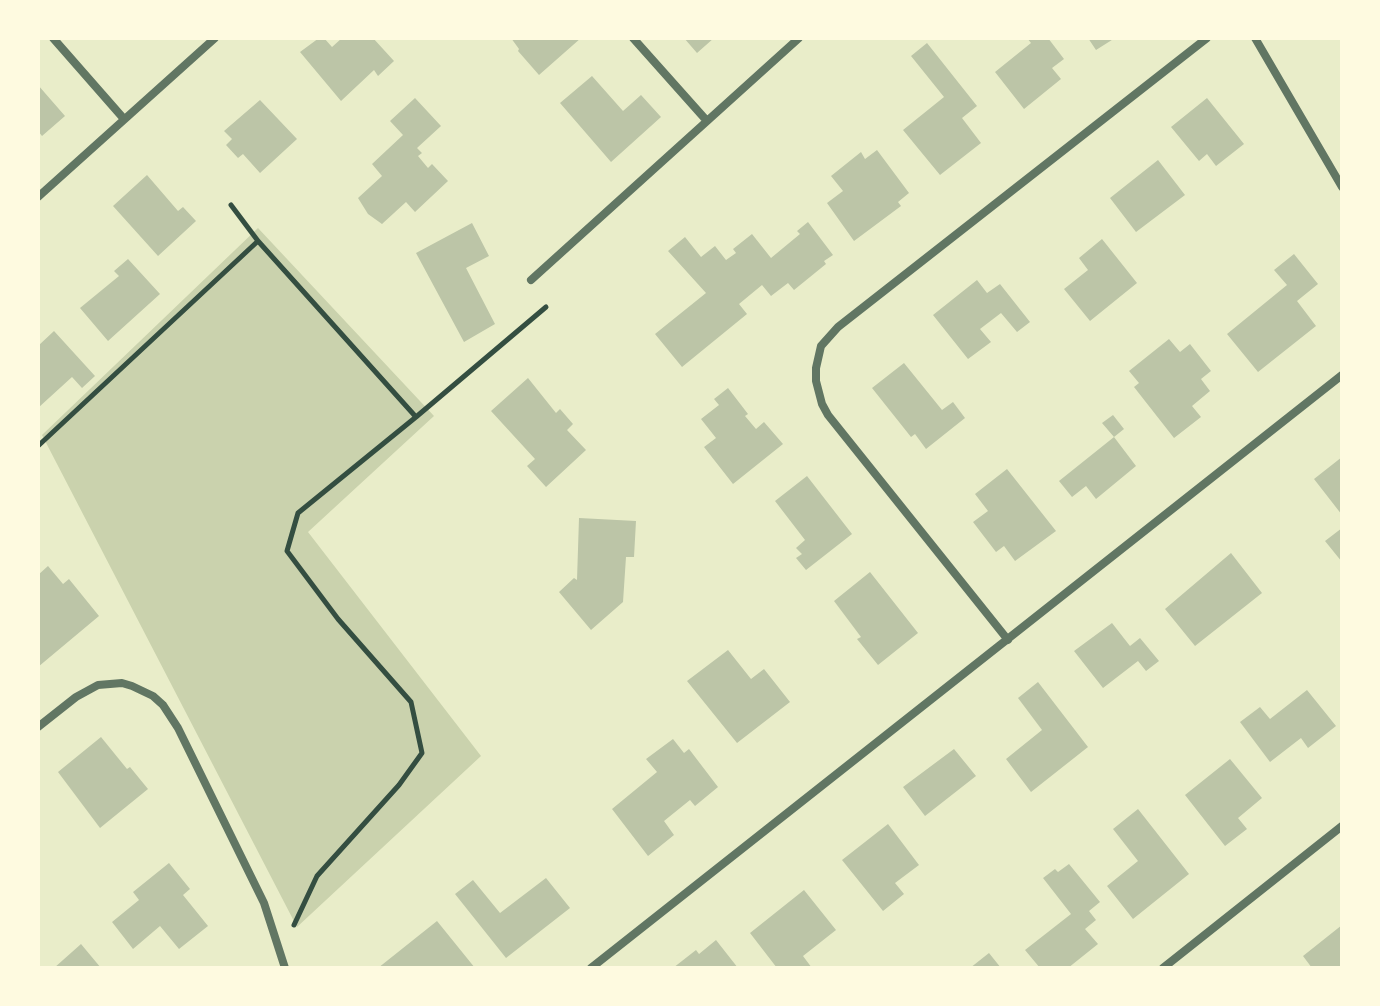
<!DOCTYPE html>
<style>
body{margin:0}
#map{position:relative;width:1380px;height:1006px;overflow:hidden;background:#e9edc9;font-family:Overpass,sans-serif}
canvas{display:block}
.frame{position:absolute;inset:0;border:40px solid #fefae0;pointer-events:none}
</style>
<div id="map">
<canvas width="1380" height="1006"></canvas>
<div class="frame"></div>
</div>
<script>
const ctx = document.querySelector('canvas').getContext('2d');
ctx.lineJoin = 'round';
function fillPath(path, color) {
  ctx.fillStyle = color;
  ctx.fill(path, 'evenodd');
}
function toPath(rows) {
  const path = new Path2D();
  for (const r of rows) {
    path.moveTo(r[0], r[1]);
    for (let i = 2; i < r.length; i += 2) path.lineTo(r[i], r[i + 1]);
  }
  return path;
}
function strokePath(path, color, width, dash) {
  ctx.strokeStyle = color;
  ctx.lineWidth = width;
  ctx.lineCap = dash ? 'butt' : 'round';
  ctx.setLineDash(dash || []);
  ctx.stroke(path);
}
fillPath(toPath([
 [258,228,434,416,308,532,481,756,297,927,42,435]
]), '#cad2ad');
fillPath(toPath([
 [319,38,324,38,332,47,342,38,373,38,394,61,378,76,374,70,341,101,300,52],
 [511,38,581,38,539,75,518,51,519,49],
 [684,38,714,38,697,53],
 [1027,38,1048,38,1064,59,1052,68,1061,79,1024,109,995,72,1031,43],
 [1088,38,1115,38,1096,50],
 [927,43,977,106,962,118,981,143,940,175,903,130,944,97,911,56],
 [592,76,623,111,641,95,661,117,611,162,560,103],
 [38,85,65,116,42,136,38,131],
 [415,98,441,126,417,148,422,153,418,156,428,168,432,164,448,181,415,212,406,202,382,224,368,214,358,198,382,176,372,164,403,135,390,121],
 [1207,98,1244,144,1216,166,1207,154,1199,161,1171,127],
 [260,100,297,139,260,173,243,154,238,158,226,145,232,139,224,131],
 [877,150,909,193,898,202,901,206,854,241,827,203,843,191,831,176,861,152,865,159],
 [1158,160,1185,195,1136,232,1110,198],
 [147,175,178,211,183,207,196,221,158,256,113,206],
 [808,222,833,255,824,261,826,264,794,290,788,283,771,296,762,285,739,304,747,314,682,367,655,334,706,293,668,251,685,237,701,257,715,246,726,260,736,253,733,249,752,234,771,258,800,234,797,231],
 [472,223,489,256,466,268,495,324,464,342,416,253],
 [1102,239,1137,283,1090,321,1064,289,1088,270,1079,258],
 [1294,254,1318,284,1297,301,1316,326,1258,372,1227,334,1287,285,1274,270],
 [128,259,160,294,108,341,80,308,119,276,114,271],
 [977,280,987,293,1000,284,1030,322,1017,332,1001,313,980,329,991,342,968,359,933,315],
 [54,331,95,376,82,388,72,377,38,408,38,346],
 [1169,339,1180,352,1190,344,1211,371,1201,379,1210,391,1192,406,1201,417,1174,438,1134,387,1139,383,1129,371],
 [904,363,942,410,953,402,965,418,926,449,915,434,911,437,872,388],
 [528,378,556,413,560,409,573,424,567,430,586,450,546,487,527,466,535,459,491,411],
 [728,388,748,414,745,416,756,429,764,422,783,444,733,484,704,447,716,438,701,419,719,405,714,399],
 [1113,415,1124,429,1114,437,1136,466,1096,499,1086,486,1072,497,1059,481,1114,437,1102,423],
 [1342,457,1342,515,1314,479],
 [1007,469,1056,531,1015,561,1004,546,996,552,973,522,988,511,975,494],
 [807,476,852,534,806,570,796,558,802,554,796,548,805,540,775,501],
 [579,518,636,521,634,557,626,557,623,602,591,630,559,592,574,578,577,580],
 [1342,528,1342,562,1325,541],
 [1231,553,1262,593,1195,646,1165,609],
 [48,566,63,584,69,579,99,616,38,667,38,575],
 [870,572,918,633,878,665,857,639,861,637,834,601],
 [1112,623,1130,646,1140,638,1159,661,1146,671,1138,661,1103,688,1074,651],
 [728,650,751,679,764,669,790,702,737,743,687,681],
 [1038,682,1088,747,1031,792,1006,759,1042,730,1018,698],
 [1307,690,1336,726,1308,748,1301,738,1270,762,1240,722,1260,707,1270,719],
 [101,737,127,769,130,767,148,789,100,828,58,772],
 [673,739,684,753,689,749,718,787,695,806,690,800,664,821,674,835,648,856,612,809,657,772,646,759],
 [954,749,976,776,925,816,903,787],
 [1230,759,1262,798,1238,818,1247,829,1225,846,1185,795],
 [1138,809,1189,874,1133,919,1107,886,1138,861,1113,829],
 [888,824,919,865,895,883,904,894,883,911,842,860],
 [169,863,190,889,183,895,208,926,179,949,160,926,133,949,112,922,139,900,133,892],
 [1069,864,1100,902,1089,911,1096,920,1085,929,1098,944,1068,968,1040,968,1025,950,1071,914,1043,878,1055,869,1058,872],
 [546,878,570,908,506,958,455,894,473,880,500,913],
 [804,890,836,930,803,956,812,968,777,968,750,933],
 [437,921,475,968,378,968],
 [1342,925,1342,968,1312,968,1303,956],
 [716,940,738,968,673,968,696,950,699,954],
 [81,944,101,968,54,968],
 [989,953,1001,968,970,968]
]), '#bcc5a7');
strokePath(toPath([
 [258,241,416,417,546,307],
 [38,446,258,241,231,205],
 [294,925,317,876,399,785,422,753,411,702,338,619,287,551,298,513,416,417]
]), '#344e41', 5);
strokePath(toPath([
 [53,38,124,119],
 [633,38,707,121],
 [1255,38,1342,187],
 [38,197,215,38],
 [531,280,799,38],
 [1008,640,828,415,822,404,816,381,816,368,821,346,838,327,1207,38],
 [38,727,76,697,98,685,122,683,132,686,153,696,163,705,178,728,264,903,285,968],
 [591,968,1342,375],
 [1163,968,1342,826]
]), '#617663', 8);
</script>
